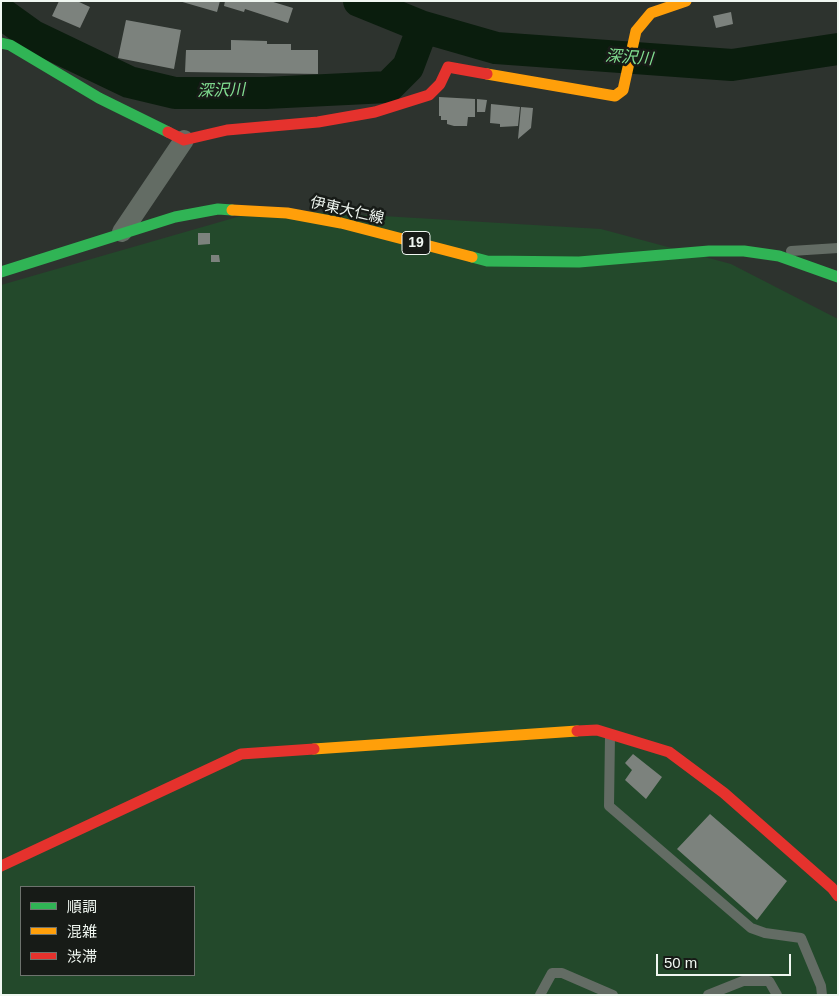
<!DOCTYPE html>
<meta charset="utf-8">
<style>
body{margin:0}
#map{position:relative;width:839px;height:996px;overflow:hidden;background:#2d332e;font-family:Arial,"Noto Sans JP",sans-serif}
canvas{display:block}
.frame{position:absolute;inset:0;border:2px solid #f0f7f1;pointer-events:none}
.legend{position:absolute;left:20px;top:886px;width:175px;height:90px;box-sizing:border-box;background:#171b17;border:1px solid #6e736e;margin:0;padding:6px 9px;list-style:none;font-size:15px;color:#f0f7f1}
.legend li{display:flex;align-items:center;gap:10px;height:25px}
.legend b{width:25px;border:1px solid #6e736e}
.scale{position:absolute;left:656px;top:954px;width:135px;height:22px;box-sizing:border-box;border:2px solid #f0f7f1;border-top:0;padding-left:6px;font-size:15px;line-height:18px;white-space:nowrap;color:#f0f7f1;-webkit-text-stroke:4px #171b17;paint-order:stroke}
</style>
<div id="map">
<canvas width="839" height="996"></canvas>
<div class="frame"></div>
<ul class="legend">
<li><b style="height:6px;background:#30b455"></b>順調</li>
<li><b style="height:6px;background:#ff9f0a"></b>混雑</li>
<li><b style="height:6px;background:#e5322d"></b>渋滞</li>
</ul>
<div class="scale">50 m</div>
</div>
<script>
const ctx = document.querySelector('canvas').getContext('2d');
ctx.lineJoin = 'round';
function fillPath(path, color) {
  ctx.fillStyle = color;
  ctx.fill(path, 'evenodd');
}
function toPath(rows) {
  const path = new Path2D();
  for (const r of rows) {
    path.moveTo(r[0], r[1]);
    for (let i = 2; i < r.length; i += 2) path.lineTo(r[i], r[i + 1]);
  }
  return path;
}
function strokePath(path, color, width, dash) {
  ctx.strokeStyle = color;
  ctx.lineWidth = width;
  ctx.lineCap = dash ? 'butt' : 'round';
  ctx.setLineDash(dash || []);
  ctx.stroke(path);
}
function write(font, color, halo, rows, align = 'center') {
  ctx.font = font + ' Arial,"Noto Sans JP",sans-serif';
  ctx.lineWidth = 5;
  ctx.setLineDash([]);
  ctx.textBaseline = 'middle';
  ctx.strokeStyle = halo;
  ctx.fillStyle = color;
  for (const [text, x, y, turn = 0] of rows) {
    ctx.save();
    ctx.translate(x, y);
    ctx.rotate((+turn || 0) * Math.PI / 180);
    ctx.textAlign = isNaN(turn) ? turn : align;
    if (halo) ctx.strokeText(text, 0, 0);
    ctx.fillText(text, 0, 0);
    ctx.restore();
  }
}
fillPath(toPath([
 [265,209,601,229,731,264,838,319,838,995,1,995,1,285],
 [21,887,194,887,194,975,21,975]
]), '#23492b');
strokePath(toPath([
 [359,1,423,27,496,48,732,65,838,49],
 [1,13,33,36,129,82,175,93,265,93,388,87,408,67,423,27]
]), '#0a1d0d', 32);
fillPath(toPath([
 [59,1,77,1,90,7,80,28,52,16],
 [179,1,220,1,217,12],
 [225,1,270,1,293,8,288,23,245,9,244,12,224,6],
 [731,12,733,24,716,28,713,16],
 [126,20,181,30,174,69,118,58],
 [231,40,267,41,267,44,291,44,291,50,318,50,318,74,185,72,186,50,231,50],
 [439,97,475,99,475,117,468,117,467,126,454,126,447,124,447,120,441,120,441,116,439,116],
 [477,99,487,100,485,112,477,112],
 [491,104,520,107,518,126,500,127,500,124,490,123],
 [521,107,533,108,531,128,518,139],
 [198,233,210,233,210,244,198,245],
 [211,255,219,255,220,262,211,262],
 [633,754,662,777,646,799,625,780,632,770,625,763],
 [710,814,787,881,757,920,677,849]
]), '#7c827d');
strokePath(toPath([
 [791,251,838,248],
 [610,735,609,806,751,928,765,933,801,938,821,986,822,995],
 [540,995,552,973,562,973,613,995],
 [708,995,743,981,769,981,777,995]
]), '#636c64', 10);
strokePath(toPath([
 [122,232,184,140]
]), '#636c64', 20);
strokePath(toPath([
 [1,43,10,45,99,98,168,132],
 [472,257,487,261,579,262,709,251,744,251,779,256,838,277],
 [1,272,175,217,218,209,232,210]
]), '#30b455', 11);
strokePath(toPath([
 [487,74,615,96,623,90,636,31,651,13,686,1],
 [232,210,287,213,341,223,472,257],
 [314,749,577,731]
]), '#ff9f0a', 11);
strokePath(toPath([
 [168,132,184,140,227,130,318,122,375,112,429,95,440,84,448,67,487,74],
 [577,731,597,730,669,752,724,793,832,888,838,896],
 [1,866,241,754,314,749]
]), '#e5322d', 11);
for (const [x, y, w] of [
 [416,243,28]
]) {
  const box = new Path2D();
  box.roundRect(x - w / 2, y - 11.5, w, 23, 4);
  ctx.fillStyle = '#171b17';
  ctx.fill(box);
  strokePath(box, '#f0f7f1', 1);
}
write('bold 14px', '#f0f7f1', null, [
 ["19",416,243]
]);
write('15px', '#f0f7f1', '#171b17', [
 ["伊東大仁線",347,211,13]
]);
write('italic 16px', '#83e092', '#171b17', [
 ["深沢川",629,58,4],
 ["深沢川",221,91,-2]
]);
</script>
